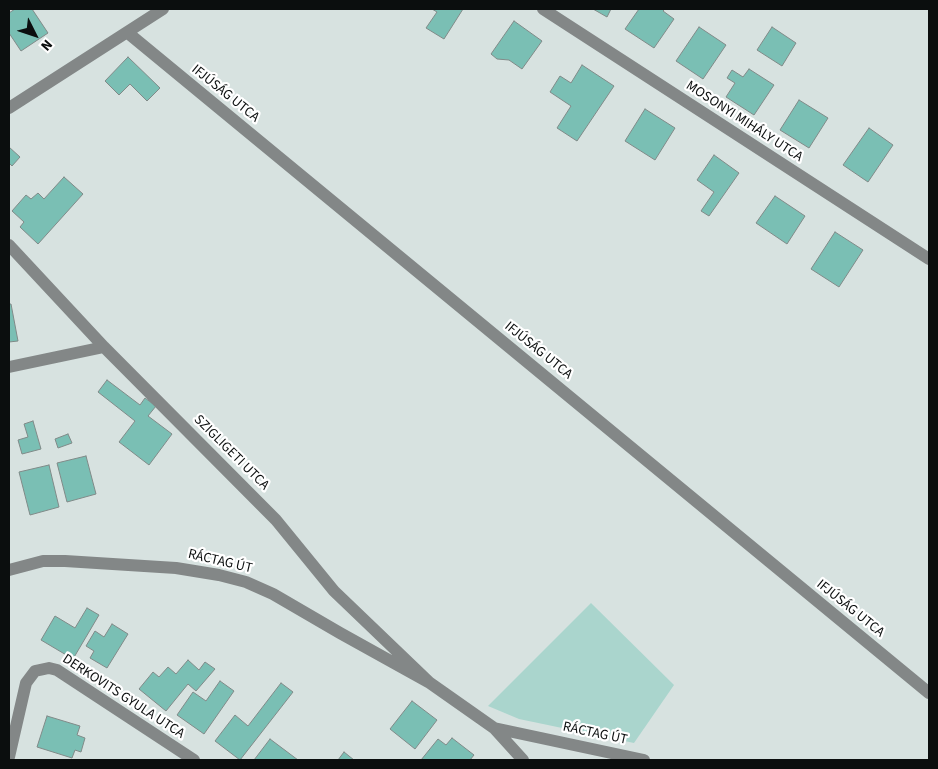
<!DOCTYPE html>
<meta charset="utf-8">
<style>
body{margin:0}
#map{position:relative;width:938px;height:769px;overflow:hidden;background:#d7e2e0;font-family:"Source Sans 3",sans-serif}
canvas{display:block}
.frame{position:absolute;inset:0;border:10px solid #0b0e0e;pointer-events:none}
.north{position:absolute;left:10px;top:10px;width:50px;height:50px;-webkit-text-stroke:4px #fff;paint-order:stroke;rotate:131deg;font-size:14px;font-weight:700;line-height:20px;text-align:center;color:#0b0e0e}
.north::after{content:'';display:block;margin:auto;width:18px;height:22px;background:#0b0e0e;clip-path:polygon(50% 0,100% 100%,50% 72%,0 100%)}
</style>
<div id="map">
<canvas width="938" height="769"></canvas>
<div class="frame"></div>
<div class="north">N</div>
</div>
<script>
const ctx = document.querySelector('canvas').getContext('2d');
ctx.lineJoin = 'round';
function fillPath(path, color) {
  ctx.fillStyle = color;
  ctx.fill(path, 'evenodd');
}
function toPath(rows) {
  const path = new Path2D();
  for (const r of rows) {
    path.moveTo(r[0], r[1]);
    for (let i = 2; i < r.length; i += 2) path.lineTo(r[i], r[i + 1]);
  }
  return path;
}
function strokePath(path, color, width, dash) {
  ctx.strokeStyle = color;
  ctx.lineWidth = width;
  ctx.lineCap = dash ? 'butt' : 'round';
  ctx.setLineDash(dash || []);
  ctx.stroke(path);
}
function write(font, color, halo, rows, align = 'center') {
  ctx.font = font + ' "Source Sans 3",sans-serif';
  ctx.lineWidth = 4.5;
  ctx.setLineDash([]);
  ctx.textBaseline = 'middle';
  ctx.strokeStyle = halo;
  ctx.fillStyle = color;
  for (const [text, x, y, turn = 0] of rows) {
    ctx.save();
    ctx.translate(x, y);
    ctx.rotate((+turn || 0) * Math.PI / 180);
    ctx.textAlign = isNaN(turn) ? turn : align;
    if (halo) ctx.strokeText(text, 0, 0);
    ctx.fillText(text, 0, 0);
    ctx.restore();
  }
}
fillPath(toPath([
 [591,603,674,685,634,743,519,719,488,706]
]), '#aad5cd');
const building = toPath([
 [15,9,32,9,48,33,21,51,9,33,9,13,15,9],
 [432,9,463,9,444,39,426,28,437,12,432,9],
 [593,9,611,9,607,17,593,9],
 [639,9,665,9,663,11,674,19,654,48,625,29,639,9],
 [514,21,542,41,522,69,509,60,497,59,491,54,514,21],
 [699,27,726,45,703,79,676,61,699,27],
 [772,27,796,43,782,66,757,50,772,27],
 [128,57,160,88,147,101,130,84,119,95,105,81,128,57],
 [582,65,614,86,577,141,557,128,571,106,550,92,560,76,571,83,582,65],
 [749,69,774,85,754,115,726,97,735,83,727,78,732,70,743,77,749,69],
 [799,100,828,118,809,148,780,130,799,100],
 [645,109,675,128,655,160,625,141,645,109],
 [869,128,893,145,868,182,843,165,869,128],
 [9,147,20,157,12,166,9,163,9,147],
 [714,155,739,173,709,216,701,211,714,192,697,180,714,155],
 [64,177,83,194,38,244,20,227,24,222,12,211,26,195,31,199,38,193,44,199,64,177],
 [775,196,805,216,787,244,756,223,775,196],
 [835,232,863,250,839,287,811,269,835,232],
 [9,304,11,304,18,341,9,342,9,304],
 [107,380,140,405,145,398,156,406,148,416,172,434,149,465,119,442,135,421,98,392,107,380],
 [33,421,41,449,22,454,18,440,28,437,24,424,33,421],
 [68,434,72,443,58,448,55,439,68,434],
 [86,456,96,494,67,502,57,463,86,456],
 [49,465,59,507,30,515,19,472,49,465],
 [87,608,99,615,73,659,41,640,55,616,75,628,87,608],
 [112,624,128,634,107,668,90,658,94,651,86,646,95,631,104,637,112,624],
 [188,660,199,670,205,662,215,669,196,691,188,684,166,711,139,689,153,672,159,677,168,667,176,674,188,660],
 [220,681,234,691,204,734,177,715,193,692,206,701,220,681],
 [281,683,293,692,240,760,215,741,235,715,248,726,281,683],
 [412,701,437,720,415,749,390,729,412,701],
 [47,716,80,726,77,735,85,738,81,752,75,750,72,758,37,747,47,716],
 [452,738,474,755,470,760,421,760,438,739,446,745,452,738],
 [270,739,298,760,254,760,270,739],
 [344,752,354,760,338,760,344,752]
]);
fillPath(building, '#7abfb4');
strokePath(building, '#808a88', 1);
strokePath(toPath([
 [543,9,929,259],
 [128,33,929,693],
 [9,108,163,9],
 [9,245,104,347,276,520,334,591,430,683],
 [9,367,104,347],
 [9,570,43,561,65,561,176,568,219,575,246,582,273,594,340,633,430,683,494,728,523,760],
 [494,728,644,760],
 [9,757,26,683,35,671,49,668,57,670,194,760]
]), '#838787', 12);
write('14px', '#0b0e0e', '#fff', [
 ["IFJÚSÁG UTCA",225,94,39],
 ["MOSONYI MIHÁLY UTCA",744,122,33],
 ["IFJÚSÁG UTCA",538,351,39],
 ["SZIGLIGETI UTCA",231,453,45],
 ["RÁCTAG ÚT",220,562,13],
 ["IFJÚSÁG UTCA",850,609,39],
 ["DERKOVITS GYULA UTCA",123,697,33],
 ["RÁCTAG ÚT",595,734,12]
]);
</script>
